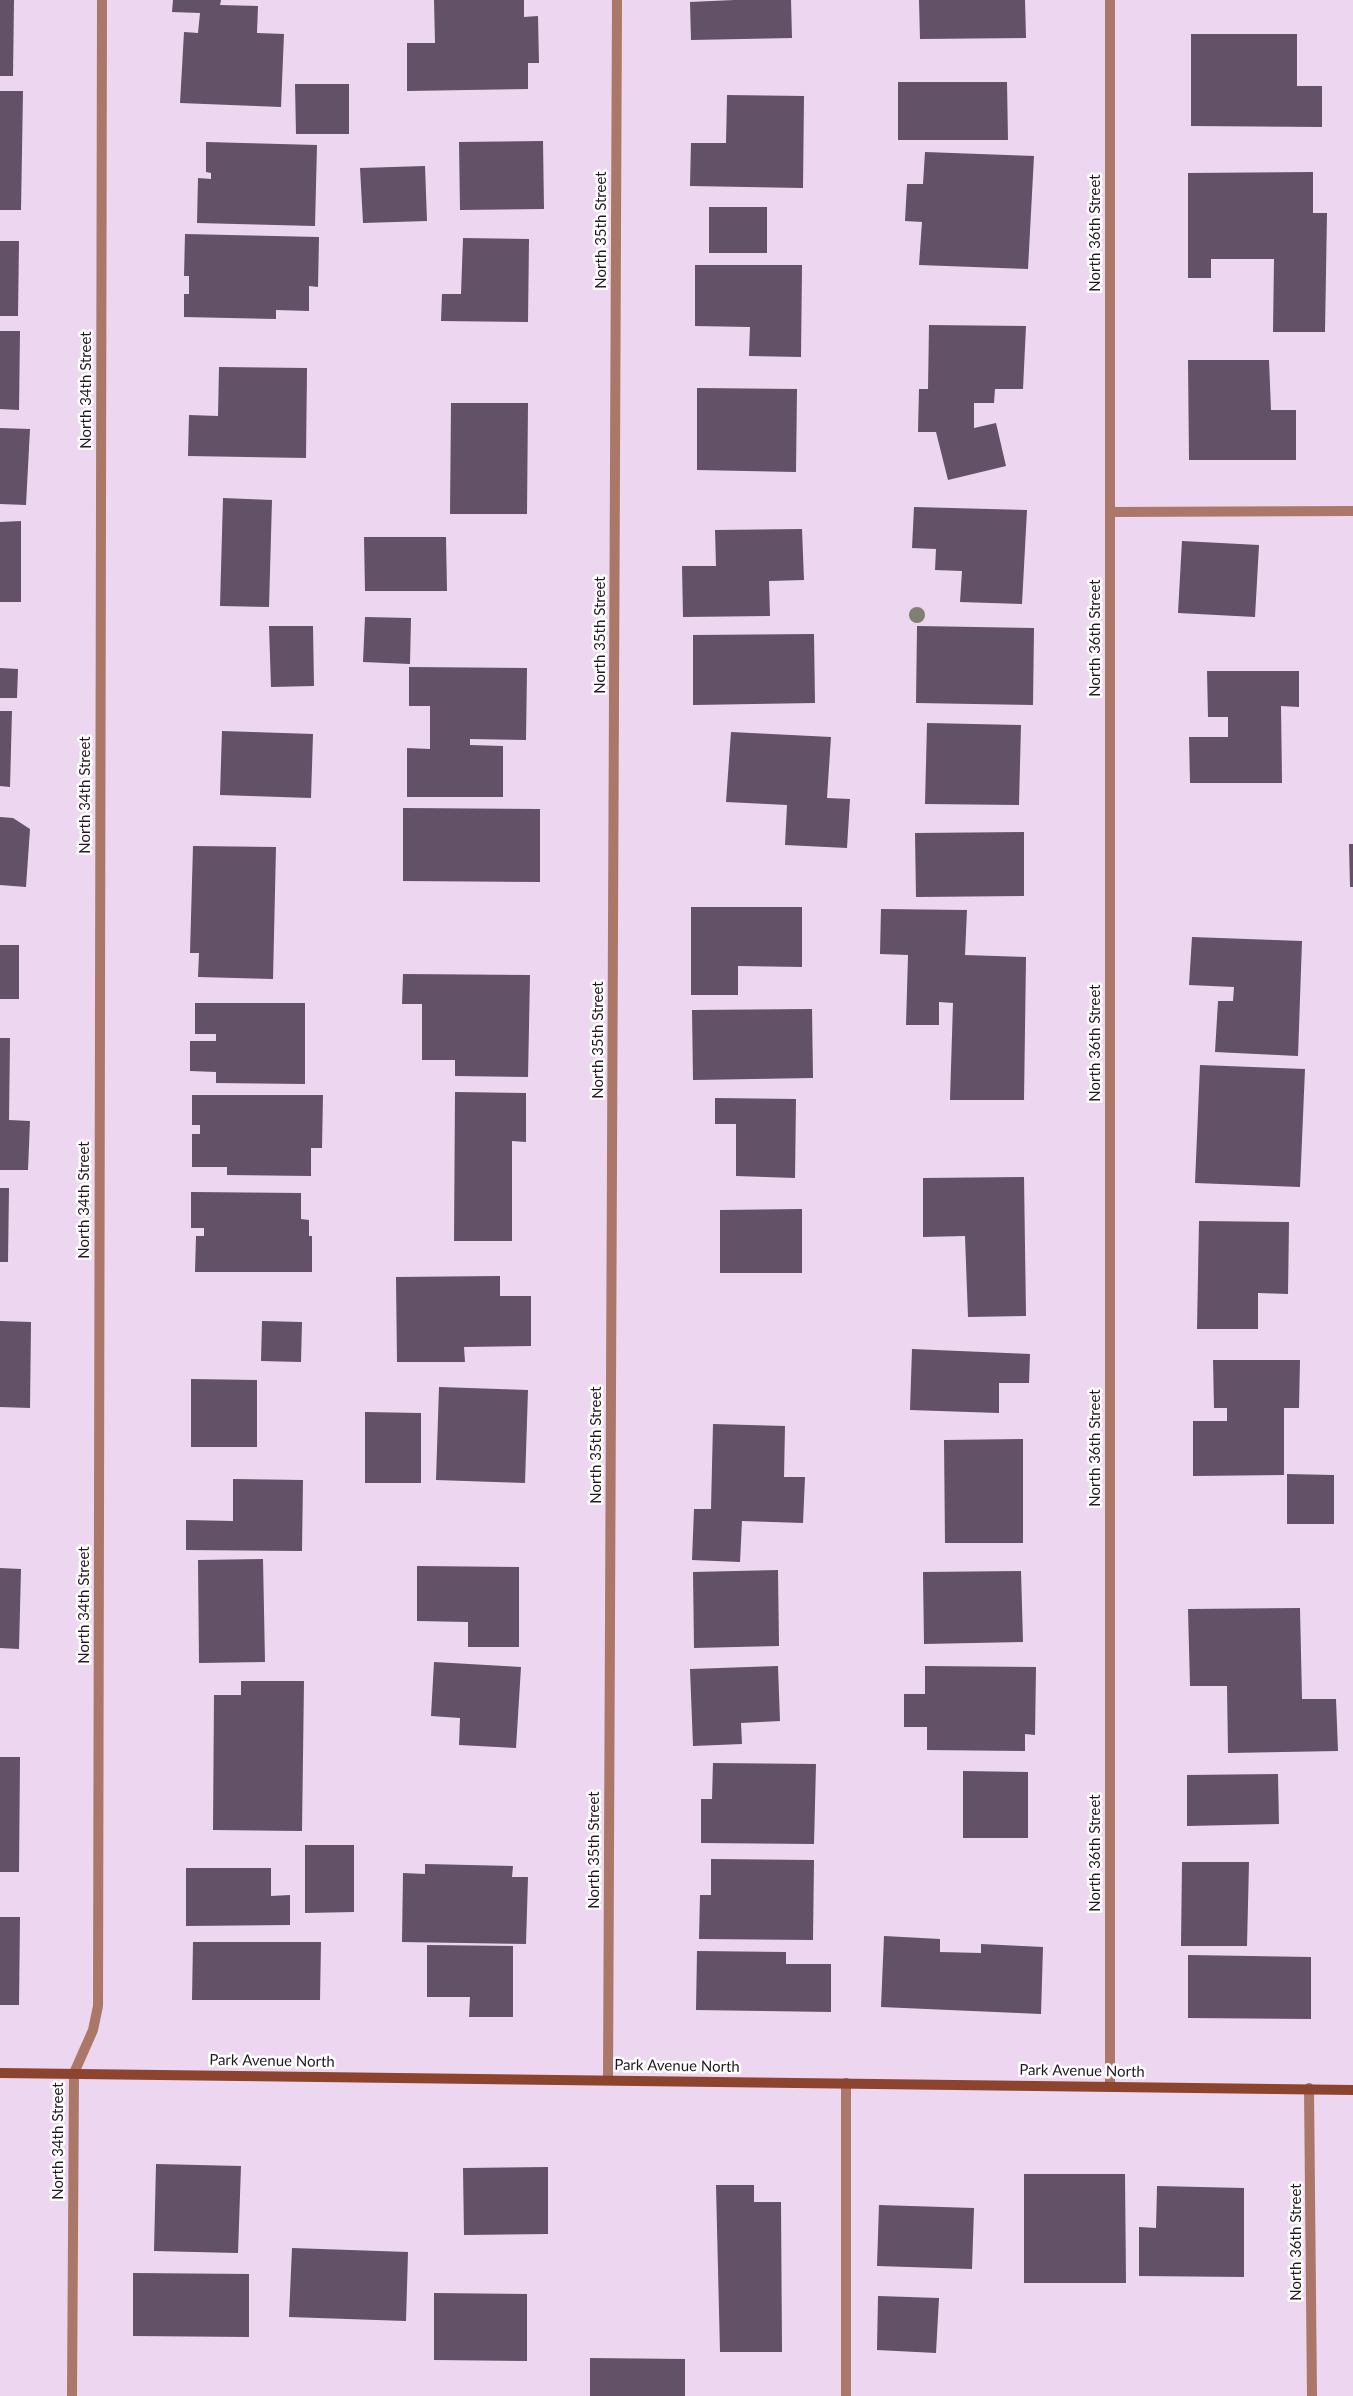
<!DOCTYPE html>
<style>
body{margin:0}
canvas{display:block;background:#ecd6f0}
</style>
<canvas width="1353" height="2396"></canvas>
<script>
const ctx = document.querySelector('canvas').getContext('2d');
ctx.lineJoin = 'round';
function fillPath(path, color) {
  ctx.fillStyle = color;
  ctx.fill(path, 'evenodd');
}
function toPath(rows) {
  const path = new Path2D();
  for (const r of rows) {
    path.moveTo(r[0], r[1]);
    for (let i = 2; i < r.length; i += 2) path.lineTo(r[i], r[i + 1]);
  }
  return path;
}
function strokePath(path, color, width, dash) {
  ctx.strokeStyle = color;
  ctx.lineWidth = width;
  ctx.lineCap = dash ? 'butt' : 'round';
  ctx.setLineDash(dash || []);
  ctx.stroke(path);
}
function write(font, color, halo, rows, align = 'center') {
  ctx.font = font + ' Lato,sans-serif';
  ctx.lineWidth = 5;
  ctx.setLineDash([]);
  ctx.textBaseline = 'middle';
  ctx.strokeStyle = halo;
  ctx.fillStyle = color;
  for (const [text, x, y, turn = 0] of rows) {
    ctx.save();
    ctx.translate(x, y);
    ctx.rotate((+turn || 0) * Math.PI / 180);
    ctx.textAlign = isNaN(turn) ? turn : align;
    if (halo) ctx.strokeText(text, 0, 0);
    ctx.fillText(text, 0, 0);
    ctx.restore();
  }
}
fillPath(toPath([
 [0,0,14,0,13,76,0,76],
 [173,0,221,0,220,5,258,6,257,33,284,34,281,107,180,103,184,32,198,33,200,13,172,12],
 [434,0,524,0,524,17,538,16,539,63,528,63,528,89,407,91,407,43,435,43],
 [734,0,791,0,792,38,691,40,690,2],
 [919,0,1025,0,1026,38,920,39],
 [1191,34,1297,34,1297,86,1322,86,1322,127,1191,126],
 [898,82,1007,82,1008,140,898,140],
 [295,84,349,84,349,134,296,134],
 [0,91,23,91,21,210,0,210],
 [727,95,804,96,803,188,690,186,691,143,726,143],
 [543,141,544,209,460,210,459,142],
 [206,142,317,145,315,226,197,223,198,178,211,179,211,173,206,172],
 [925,152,1034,156,1028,269,919,265,922,222,905,221,907,184,923,184],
 [425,166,427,221,363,223,360,168],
 [1313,172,1313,213,1327,213,1325,332,1273,332,1274,259,1211,259,1211,278,1188,278,1188,173],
 [709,207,767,207,767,253,709,253],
 [185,234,319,237,318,287,309,286,309,311,276,310,276,319,184,317,184,294,189,294,189,276,184,276],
 [463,238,529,239,528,322,441,321,442,294,461,294],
 [0,241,19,241,18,316,0,316],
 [695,265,802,265,801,357,749,356,750,327,695,326],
 [929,325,1026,326,1023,389,995,389,994,403,974,403,974,428,996,423,1006,466,948,480,936,432,918,432,919,389,928,389],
 [0,331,20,331,19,410,0,409],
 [1188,360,1269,360,1271,410,1296,410,1296,460,1189,460],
 [219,367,307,368,306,458,188,456,189,415,218,416],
 [697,388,797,389,796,472,697,470],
 [451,403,528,403,527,514,450,514],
 [0,428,30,429,26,505,0,504],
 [223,498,272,500,269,607,220,606],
 [914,507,1027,510,1022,604,960,602,962,571,935,570,936,549,912,548],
 [21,521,21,602,0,602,0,522],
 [802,529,804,580,769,581,770,616,683,617,682,566,716,566,715,530],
 [364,537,446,537,447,591,365,591],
 [1182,541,1259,545,1255,617,1178,613],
 [365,617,411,618,410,664,363,662],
 [269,626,313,626,314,686,271,687],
 [917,626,1034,628,1033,705,916,703],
 [814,634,815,703,693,705,693,635],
 [409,667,527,668,526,740,470,739,470,745,503,746,503,797,407,797,407,748,430,749,430,706,409,706],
 [0,668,18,669,17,698,0,698],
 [1207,671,1299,671,1299,707,1281,706,1282,783,1190,783,1189,737,1228,737,1228,717,1208,717],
 [0,711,12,711,10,787,0,786],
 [927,723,1021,725,1019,805,925,804],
 [222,731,313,734,311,798,220,795],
 [731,732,831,737,827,798,850,799,847,848,785,845,787,805,726,802],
 [403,808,540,809,540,882,403,881],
 [0,817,13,818,30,829,26,887,0,885],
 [1024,832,1024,896,916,897,915,833],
 [1349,844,1353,844,1353,887,1350,887],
 [193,846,276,847,273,979,198,977,199,953,190,953],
 [691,907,802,907,802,967,738,966,738,995,691,995],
 [881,909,967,910,965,955,1026,957,1024,1100,950,1100,953,1003,939,1002,939,1025,906,1025,908,955,880,954],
 [1192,937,1302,941,1298,1056,1215,1052,1218,1001,1233,1001,1234,987,1189,985],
 [0,945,19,945,19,999,0,999],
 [403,974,530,975,528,1077,455,1076,455,1060,422,1060,422,1004,402,1004],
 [195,1003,305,1003,305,1084,216,1083,216,1072,190,1071,190,1041,216,1041,216,1034,195,1034],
 [812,1009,813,1078,693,1080,692,1010],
 [0,1038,10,1038,9,1120,30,1121,28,1170,0,1170],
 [1200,1065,1305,1069,1300,1187,1195,1183],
 [455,1092,526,1093,526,1142,512,1141,512,1241,454,1241],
 [192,1095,323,1095,322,1148,311,1148,311,1176,227,1175,227,1167,192,1167,192,1134,200,1134,200,1125,192,1125],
 [715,1098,796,1099,795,1178,736,1176,736,1124,715,1124],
 [1024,1177,1026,1316,968,1317,965,1236,923,1237,923,1178],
 [0,1188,9,1188,8,1262,0,1262],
 [191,1192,301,1193,301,1219,309,1220,309,1236,312,1236,312,1272,195,1272,196,1236,204,1236,204,1228,191,1228],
 [802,1209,802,1273,720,1273,720,1210],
 [1199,1221,1289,1222,1288,1294,1258,1293,1258,1329,1197,1329],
 [500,1276,500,1296,531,1296,531,1346,464,1347,465,1362,397,1362,396,1277],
 [0,1321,31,1322,30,1408,0,1407],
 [262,1321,302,1322,301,1362,261,1361],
 [912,1349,1030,1354,1029,1383,999,1383,999,1413,910,1410],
 [1213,1360,1300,1360,1299,1408,1284,1408,1284,1475,1193,1476,1193,1421,1227,1421,1227,1408,1214,1408],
 [191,1379,257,1380,257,1447,191,1447],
 [439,1387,528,1390,525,1483,436,1480],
 [365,1412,421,1413,421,1483,365,1483],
 [713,1424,785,1426,784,1477,805,1477,803,1523,742,1521,740,1562,692,1560,694,1509,711,1509],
 [1023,1439,1023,1543,945,1543,944,1440],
 [1287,1474,1334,1475,1334,1524,1287,1524],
 [233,1479,303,1480,302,1551,186,1550,186,1520,233,1521],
 [263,1559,265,1662,199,1663,198,1560],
 [417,1566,519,1567,519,1647,468,1647,468,1622,417,1621],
 [0,1568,21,1569,19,1649,0,1648],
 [778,1570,779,1646,694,1648,693,1572],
 [1021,1571,1023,1642,924,1644,923,1572],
 [1300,1608,1302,1699,1336,1699,1338,1751,1228,1753,1227,1686,1190,1686,1188,1609],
 [434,1662,521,1667,516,1748,459,1745,460,1718,431,1716],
 [778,1666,780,1721,741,1723,742,1744,693,1746,690,1669],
 [925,1666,1036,1667,1035,1735,1025,1734,1025,1751,927,1750,927,1727,904,1727,904,1694,925,1694],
 [241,1681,304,1681,302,1831,213,1830,214,1695,241,1695],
 [0,1757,20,1757,19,1872,0,1872],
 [713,1763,816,1764,814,1844,701,1843,701,1799,712,1799],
 [963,1771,1028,1772,1028,1838,963,1838],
 [1278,1774,1279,1824,1187,1826,1187,1775],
 [305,1845,354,1845,354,1912,305,1913],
 [711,1859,814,1860,813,1940,699,1939,700,1895,711,1895],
 [1182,1862,1249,1862,1247,1946,1181,1946],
 [425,1864,513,1866,512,1877,528,1877,526,1944,402,1942,403,1873,425,1874],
 [186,1868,271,1868,271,1896,290,1895,290,1925,186,1926],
 [0,1917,20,1917,19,2005,0,2005],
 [884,1936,940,1939,940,1952,981,1953,981,1944,1043,1947,1041,2014,881,2007],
 [193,1942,321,1942,320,2000,192,2000],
 [427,1945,513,1946,513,2017,469,2017,470,1997,427,1997],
 [697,1951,786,1952,786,1964,831,1964,831,2012,696,2010],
 [1188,1955,1311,1957,1311,2019,1188,2018],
 [156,2164,241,2166,238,2253,154,2251],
 [548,2167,548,2234,464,2235,463,2168],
 [1024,2174,1125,2174,1126,2283,1024,2283],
 [716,2185,754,2185,754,2202,781,2202,782,2352,720,2352],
 [1157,2186,1244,2188,1244,2277,1139,2276,1139,2227,1156,2228],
 [879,2205,974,2208,972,2269,877,2266],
 [292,2248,408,2252,406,2321,289,2317],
 [133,2273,249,2274,249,2337,133,2336],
 [434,2293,527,2294,527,2361,434,2360],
 [878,2296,939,2298,936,2353,877,2350],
 [590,2358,685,2359,685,2396,590,2396]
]), '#635167');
strokePath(toPath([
 [1110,512,1353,511],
 [846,2396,846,2083]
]), '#aa7768', 10);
strokePath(toPath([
 [1110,0,1110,2086],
 [608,2080,617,0],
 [1309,2088,1312,2396],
 [72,2396,74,2073,93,2030,98,2006,102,0]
]), '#aa7768', 10);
strokePath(toPath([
 [0,2073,1353,2090]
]), '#8c442f', 10);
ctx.fillStyle = '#807f70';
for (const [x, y] of [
 [917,615]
]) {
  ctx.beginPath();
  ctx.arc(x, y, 8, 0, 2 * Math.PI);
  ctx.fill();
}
write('15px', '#211922', '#fff', [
 ["North 35th Street",601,230,-90],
 ["North 36th Street",1095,233,-90],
 ["North 34th Street",86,390,-90],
 ["North 35th Street",600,635,-90],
 ["North 36th Street",1095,638,-90],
 ["North 34th Street",85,795,-90],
 ["North 35th Street",598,1040,-90],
 ["North 36th Street",1095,1043,-90],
 ["North 34th Street",84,1200,-90],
 ["North 35th Street",596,1445,-90],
 ["North 36th Street",1095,1448,-90],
 ["North 34th Street",84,1605,-90],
 ["North 35th Street",594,1850,-90],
 ["North 36th Street",1095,1853,-90],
 ["Park Avenue North",272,2061,1],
 ["Park Avenue North",677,2066,1],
 ["Park Avenue North",1082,2071,1],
 ["North 34th Street",58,2141,-90],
 ["North 36th Street",1296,2242,-90]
]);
</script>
